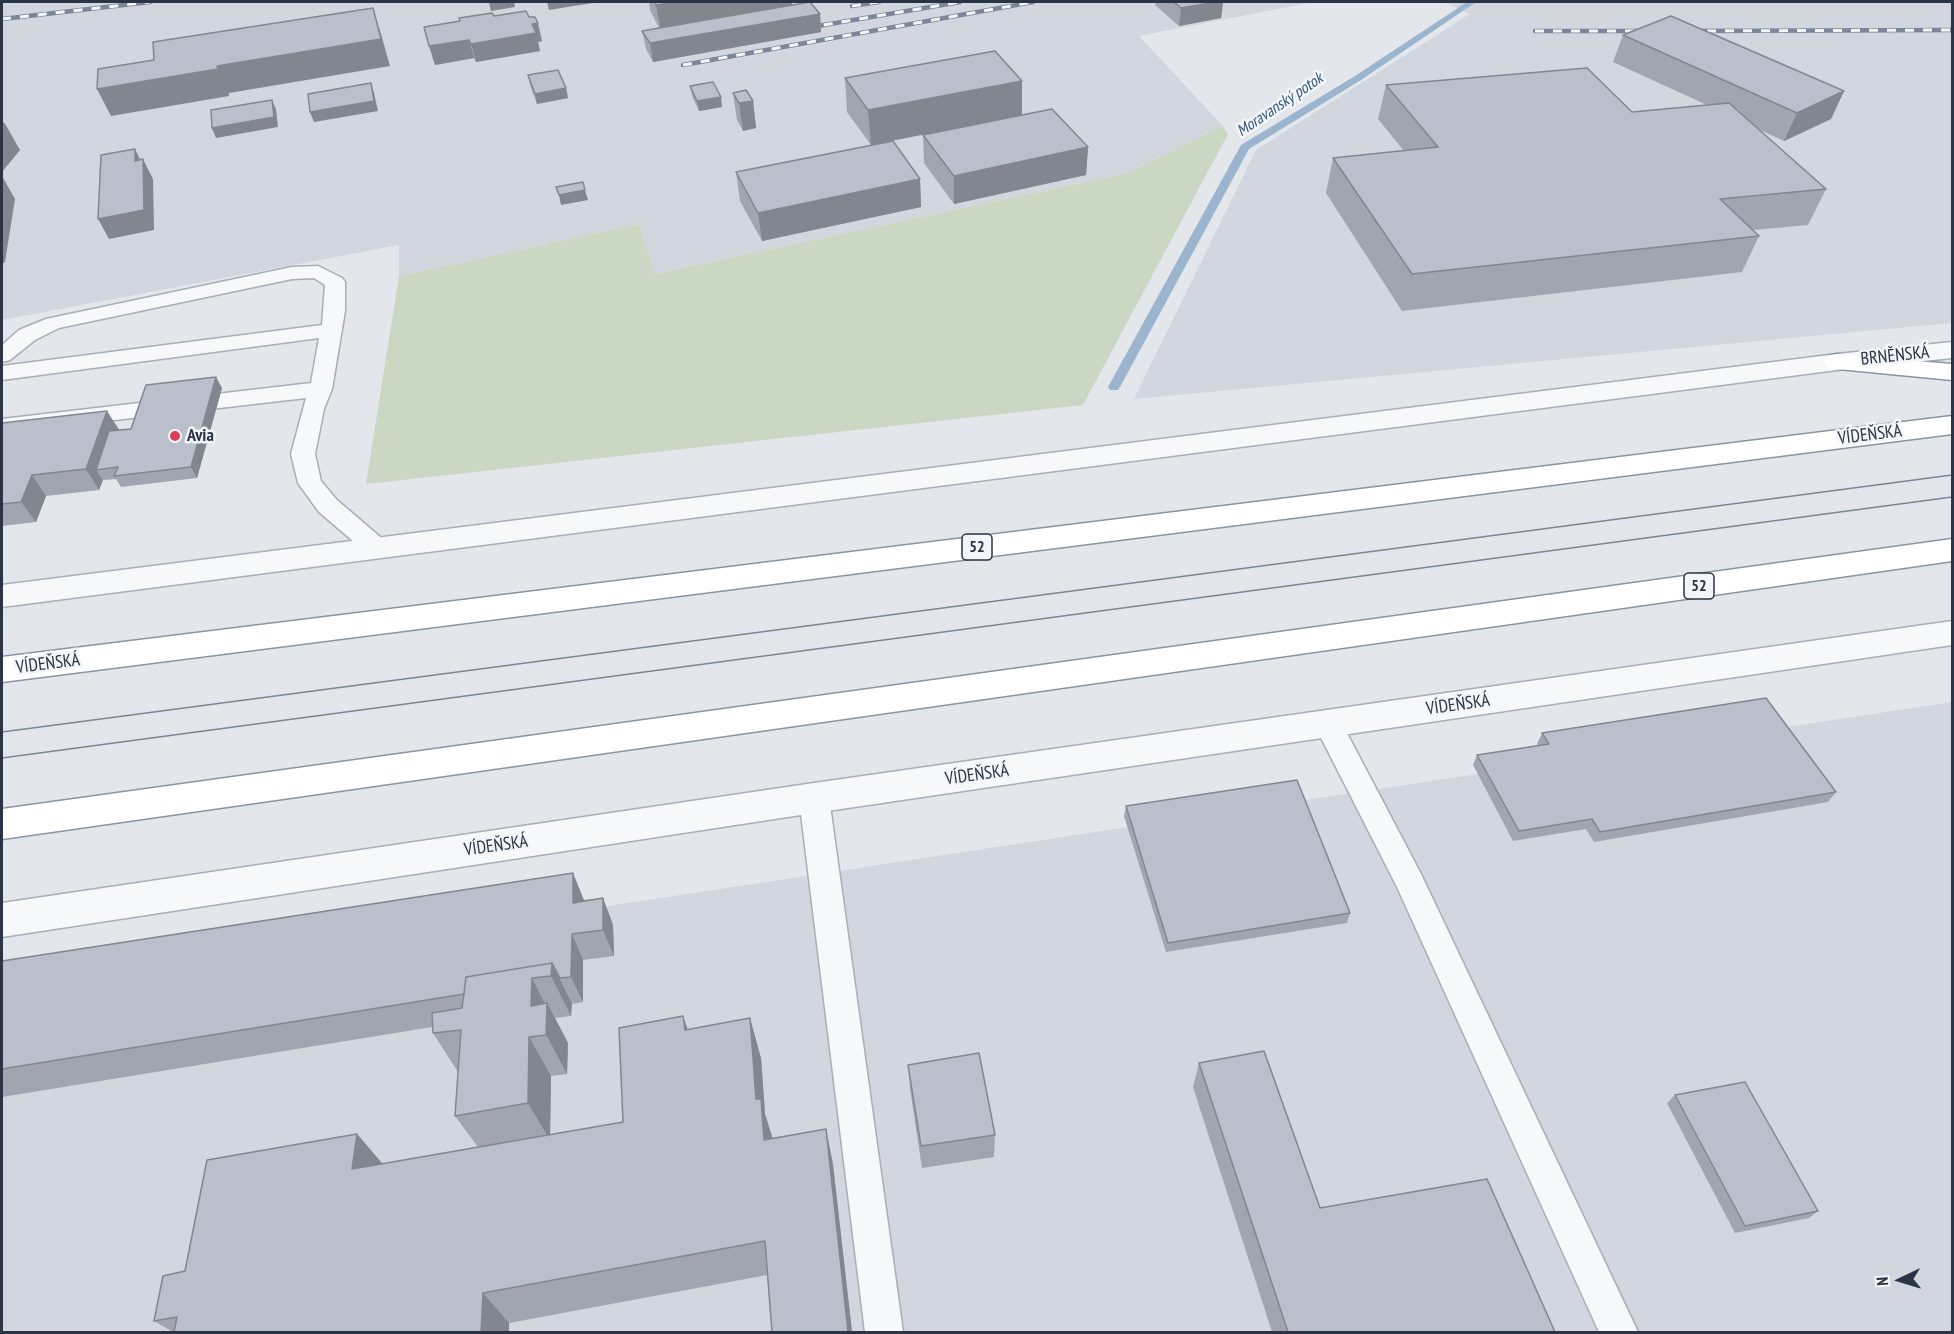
<!DOCTYPE html>
<meta charset="utf-8">
<style>
body{margin:0}
#map{position:relative;width:1954px;height:1334px;overflow:hidden;background:#e3e7ec;font-family:"PT Sans Narrow",sans-serif}
canvas{display:block}
.frame{position:absolute;inset:0;border:3px solid #293447;pointer-events:none}
.north{position:absolute;left:1870px;top:1250px;width:60px;height:60px;-webkit-text-stroke:4px #f3f6f9;paint-order:stroke;rotate:266deg;font-size:16px;font-weight:700;line-height:24px;text-align:center;color:#293447}
.north::after{content:'';display:block;margin:auto;width:21px;height:27px;background:#293447;clip-path:polygon(50% 0,100% 100%,50% 72%,0 100%)}
</style>
<div id="map">
<canvas width="1954" height="1334"></canvas>
<div class="frame"></div>
<div class="north">N</div>
</div>
<script>
const ctx = document.querySelector('canvas').getContext('2d');
ctx.lineJoin = 'round';
function fillPath(path, color) {
  ctx.fillStyle = color;
  ctx.fill(path, 'evenodd');
}
function toPath(rows) {
  const path = new Path2D();
  for (const r of rows) {
    path.moveTo(r[0], r[1]);
    for (let i = 2; i < r.length; i += 2) path.lineTo(r[i], r[i + 1]);
  }
  return path;
}
function strokePath(path, color, width, dash) {
  ctx.strokeStyle = color;
  ctx.lineWidth = width;
  ctx.lineCap = dash ? 'butt' : 'round';
  ctx.setLineDash(dash || []);
  ctx.stroke(path);
}
function write(font, color, halo, rows, align = 'center') {
  ctx.font = font + ' "PT Sans Narrow",sans-serif';
  ctx.lineWidth = 5;
  ctx.setLineDash([]);
  ctx.textBaseline = 'middle';
  ctx.strokeStyle = halo;
  ctx.fillStyle = color;
  for (const [text, x, y, turn = 0] of rows) {
    ctx.save();
    ctx.translate(x, y);
    ctx.rotate((+turn || 0) * Math.PI / 180);
    ctx.textAlign = isNaN(turn) ? turn : align;
    if (halo) ctx.strokeText(text, 0, 0);
    ctx.fillText(text, 0, 0);
    ctx.restore();
  }
}
fillPath(toPath([
 [2,2,1306,2,1308,3,1139,36,1223,126,1128,173,653,274,639,224,399,276,399,245,2,320],
 [1444,2,1952,2,1952,323,1134,399,1256,150,1470,14],
 [1952,702,1952,1332,2,1332,2,998]
]), '#d1d6df');
fillPath(toPath([
 [1223,126,1228,134,1083,405,366,484,399,276,639,224,654,274,1128,173]
]), '#c9d7c3');
fillPath(toPath([
 [1467,2,1476,2,1361,80,1249,149,1120,387,1118,390,1110,390,1108,387,1241,145,1355,76,1467,2]
]), '#9bb5cf');
const service = toPath([
 [318,266,342,278,345,282,345,311,332,389,324,409,315,454,321,481,337,500,386,542,389,548,386,554,377,557,368,554,319,512,298,483,291,454,306,398,2,433,2,419,311,383,319,338,2,380,2,366,322,325,325,285,314,278,292,279,59,328,35,340,10,360,2,362,2,345,19,330,46,319,292,267,318,266],
 [1328,713,1338,716,1421,874,1638,1332,1599,1332,1397,887,1314,724,1318,716,1328,713],
 [814,786,824,790,829,798,903,1332,865,1332,799,798,804,790,814,786]
]);
const tertiary = toPath([
 [1952,342,1952,358,1837,370,2,607,2,585,1837,354,1952,342],
 [1952,621,1952,645,814,813,2,937,2,903,814,783,1952,621]
]);
const trunk = toPath([
 [1837,354,1952,364,1952,380,1828,368,1824,362,1828,356,1837,354],
 [1952,416,1952,434,2,682,2,657,1952,416],
 [1952,539,1952,561,2,839,2,809,1952,539]
]);
strokePath(service, '#a7aeb7', 3);
strokePath(tertiary, '#a7aeb7', 3);
strokePath(trunk, '#8994a5', 3);
fillPath(service, '#f7f8fa');
fillPath(tertiary, '#f7f8fa');
fillPath(trunk, '#fff');
strokePath(toPath([
 [2,732,1952,475],
 [2,758,1952,497]
]), '#7b8698', 1.5);
const rail = toPath([
 [852,6,879,2],
 [2,19,150,2],
 [806,28,960,2],
 [1535,31,1650,31],
 [1689,31,1952,30],
 [683,65,1033,2]
]);
strokePath(rail, '#7b8698', 4.5);
strokePath(rail, '#f3f6f9', 3, [9]);
fillPath(toPath([
 [649,2,792,2,792,5,820,14,821,32,653,62,646,49,642,31,659,28,650,10],
 [1156,2,1223,2,1221,18,1179,26,1155,5],
 [494,16,529,17,542,41,538,42,540,51,476,62,474,58,435,65,424,27,460,22,459,18],
 [1623,35,1844,91,1831,119,1784,141,1758,129,1826,189,1808,225,1753,230,1759,236,1742,272,1402,311,1326,193,1333,158,1404,151,1378,119,1386,85,1632,112,1707,105,1613,62],
 [528,75,566,88,568,98,537,104,530,85],
 [845,78,1022,81,871,145,847,112],
 [690,86,722,107,699,111,692,96],
 [733,93,753,101,756,128,743,131,737,120],
 [923,135,1088,147,1086,175,954,204,924,163],
 [736,172,920,179,921,207,762,241,740,201],
 [222,388,197,478,121,487,116,479,103,480,99,490,46,496,36,522,2,526,2,423,119,430,131,429],
 [1542,733,1836,792,1828,802,1594,842,1586,829,1513,841,1473,765,1477,755,1538,746,1537,744],
 [1126,806,1350,913,1347,923,1166,952,1124,816],
 [603,898,613,925,614,956,583,960,583,1002,572,1004,571,1016,555,1018,568,1043,567,1074,551,1076,550,1135,623,1122,688,1029,761,1058,765,1114,772,1138,826,1129,833,1165,852,1332,772,1332,767,1275,509,1323,509,1332,173,1332,154,1321,185,1271,357,1134,382,1164,478,1147,455,1116,458,1072,433,1033,432,1027,2,1097,2,961],
 [1199,1063,1320,1208,1555,1332,1272,1332,1193,1087],
 [908,1065,995,1135,994,1157,922,1168,910,1089],
 [1675,1095,1818,1211,1809,1218,1735,1233,1667,1103]
]), '#a0a5af');
fillPath(toPath([
 [489,2,514,2,515,7,491,11],
 [547,2,599,2,549,10],
 [675,2,792,2,792,9,661,31,656,5],
 [1216,2,1223,2,1221,18,1179,26,1181,8],
 [373,8,381,34,390,66,229,93,229,96,111,116,97,89,217,66],
 [820,14,821,32,653,62,650,43],
 [538,23,542,41,538,42,540,51,476,62,471,44,532,24],
 [469,40,474,58,435,65,429,46],
 [1022,81,1022,115,871,145,868,110],
 [371,83,374,93,378,111,314,122,310,112],
 [566,88,568,98,537,104,535,94],
 [1844,91,1831,119,1784,141,1797,113],
 [721,97,722,107,699,111,697,101],
 [272,100,276,109,278,127,216,138,212,128],
 [753,101,756,128,743,131,739,103],
 [4,122,20,150,2,172,2,125],
 [1088,147,1086,175,954,204,954,176],
 [135,149,143,165,143,159,153,179,154,230,109,239,98,219,135,161],
 [2,176,15,199,5,262,2,264],
 [920,179,921,207,762,241,758,213],
 [585,190,588,200,561,205,559,195],
 [216,377,222,388,197,478,191,467],
 [107,411,120,431,96,470,103,480,99,490,86,469],
 [32,475,46,496,36,522,21,502],
 [573,873,584,900,584,929,573,903],
 [603,898,613,925,614,956,603,930],
 [572,934,583,960,583,1002,571,977],
 [552,963,572,1004,571,1016,551,976],
 [532,978,547,1008,547,1003,568,1043,567,1074,531,1006],
 [683,1016,697,1056,685,1030],
 [750,1018,761,1058,765,1114,772,1136,775,1176,764,1140,756,1099],
 [529,1037,551,1076,550,1140,528,1103],
 [826,1129,833,1165,852,1332,848,1332],
 [357,1134,388,1170,352,1169],
 [483,1293,509,1323,509,1332,481,1332]
]), '#82868e');
const building = toPath([
 [655,2,675,2,656,5,655,2],
 [810,2,820,14,650,43,642,31,810,2],
 [1174,2,1216,2,1181,8,1174,2],
 [373,8,381,39,217,66,218,69,97,89,98,69,154,60,153,42,373,8],
 [526,11,529,17,535,17,538,23,532,24,536,33,471,44,469,40,429,46,424,27,460,21,459,18,492,13,494,16,526,11],
 [1671,16,1844,91,1797,113,1623,35,1671,16],
 [995,51,1022,81,868,110,845,78,995,51],
 [1587,68,1632,112,1729,103,1826,189,1720,199,1759,236,1412,274,1333,158,1438,147,1386,85,1587,68],
 [558,70,566,88,535,94,528,75,558,70],
 [713,82,721,97,697,101,690,86,713,82],
 [371,83,374,101,310,112,308,94,371,83],
 [746,90,753,101,739,103,733,93,746,90],
 [272,100,274,117,212,128,211,110,272,100],
 [1052,109,1088,147,954,176,923,135,1052,109],
 [893,141,920,179,758,213,736,172,893,141],
 [135,149,135,161,143,159,144,210,98,219,101,155,135,149],
 [583,182,585,190,559,195,556,187,583,182],
 [216,377,191,467,114,476,118,467,96,470,109,431,131,429,146,385,216,377],
 [107,411,86,469,32,475,21,502,2,504,2,423,107,411],
 [1766,698,1836,792,1600,832,1592,819,1519,831,1477,755,1549,744,1542,733,1766,698],
 [1297,780,1350,913,1168,943,1126,806,1297,780],
 [573,873,573,903,603,898,603,930,572,934,571,977,560,978,552,963,466,977,464,994,2,1069,2,961,573,873],
 [552,963,551,976,532,978,531,1006,547,1003,546,1035,529,1037,528,1103,455,1116,461,1030,433,1033,432,1013,462,1008,466,977,552,963],
 [683,1016,685,1030,750,1018,756,1099,761,1099,764,1140,826,1129,848,1332,772,1332,765,1241,483,1293,481,1332,174,1332,177,1317,154,1321,163,1276,185,1271,207,1160,357,1134,352,1169,623,1122,619,1028,683,1016],
 [1264,1051,1320,1208,1487,1179,1555,1332,1288,1332,1199,1063,1264,1051],
 [979,1053,995,1135,921,1146,908,1065,979,1053],
 [1745,1082,1818,1211,1745,1226,1675,1095,1745,1082]
]);
fillPath(building, '#bac0cb');
strokePath(building, '#82868e', 1.5);
for (const [x, y, r, color] of [
 [175,436,6,"#dc3e57"]
]) {
  const dot = new Path2D();
  dot.arc(x, y, r, 0, 2 * Math.PI);
  ctx.fillStyle = color;
  ctx.fill(dot);
  strokePath(dot, '#f3f6f9', 2);
}
write('italic 16px', '#2e537f', '#f3f6f9', [
 ["Moravanský potok",1280,105,-34]
]);
for (const [x, y, w] of [
 [977,547,30],
 [1699,586,30]
]) {
  const box = new Path2D();
  box.roundRect(x - w / 2, y - 13, w, 26, 4.5);
  ctx.fillStyle = '#f3f6f9';
  ctx.fill(box);
  strokePath(box, '#293447', 1.5);
}
write('bold 16px', '#293447', null, [
 ["52",977,547],
 ["52",1699,586]
]);
write('18px', '#293447', '#f3f6f9', [
 ["BRNĚNSKÁ",1895,356,-6],
 ["VÍDEŇSKÁ",1870,435,-7],
 ["VÍDEŇSKÁ",48,664,-7],
 ["VÍDEŇSKÁ",1458,705,-8],
 ["VÍDEŇSKÁ",977,775,-8],
 ["VÍDEŇSKÁ",496,846,-8]
]);
write('bold 18px', '#293447', '#f3f6f9', [
 ["Avia",187,436]
], 'left');
</script>
